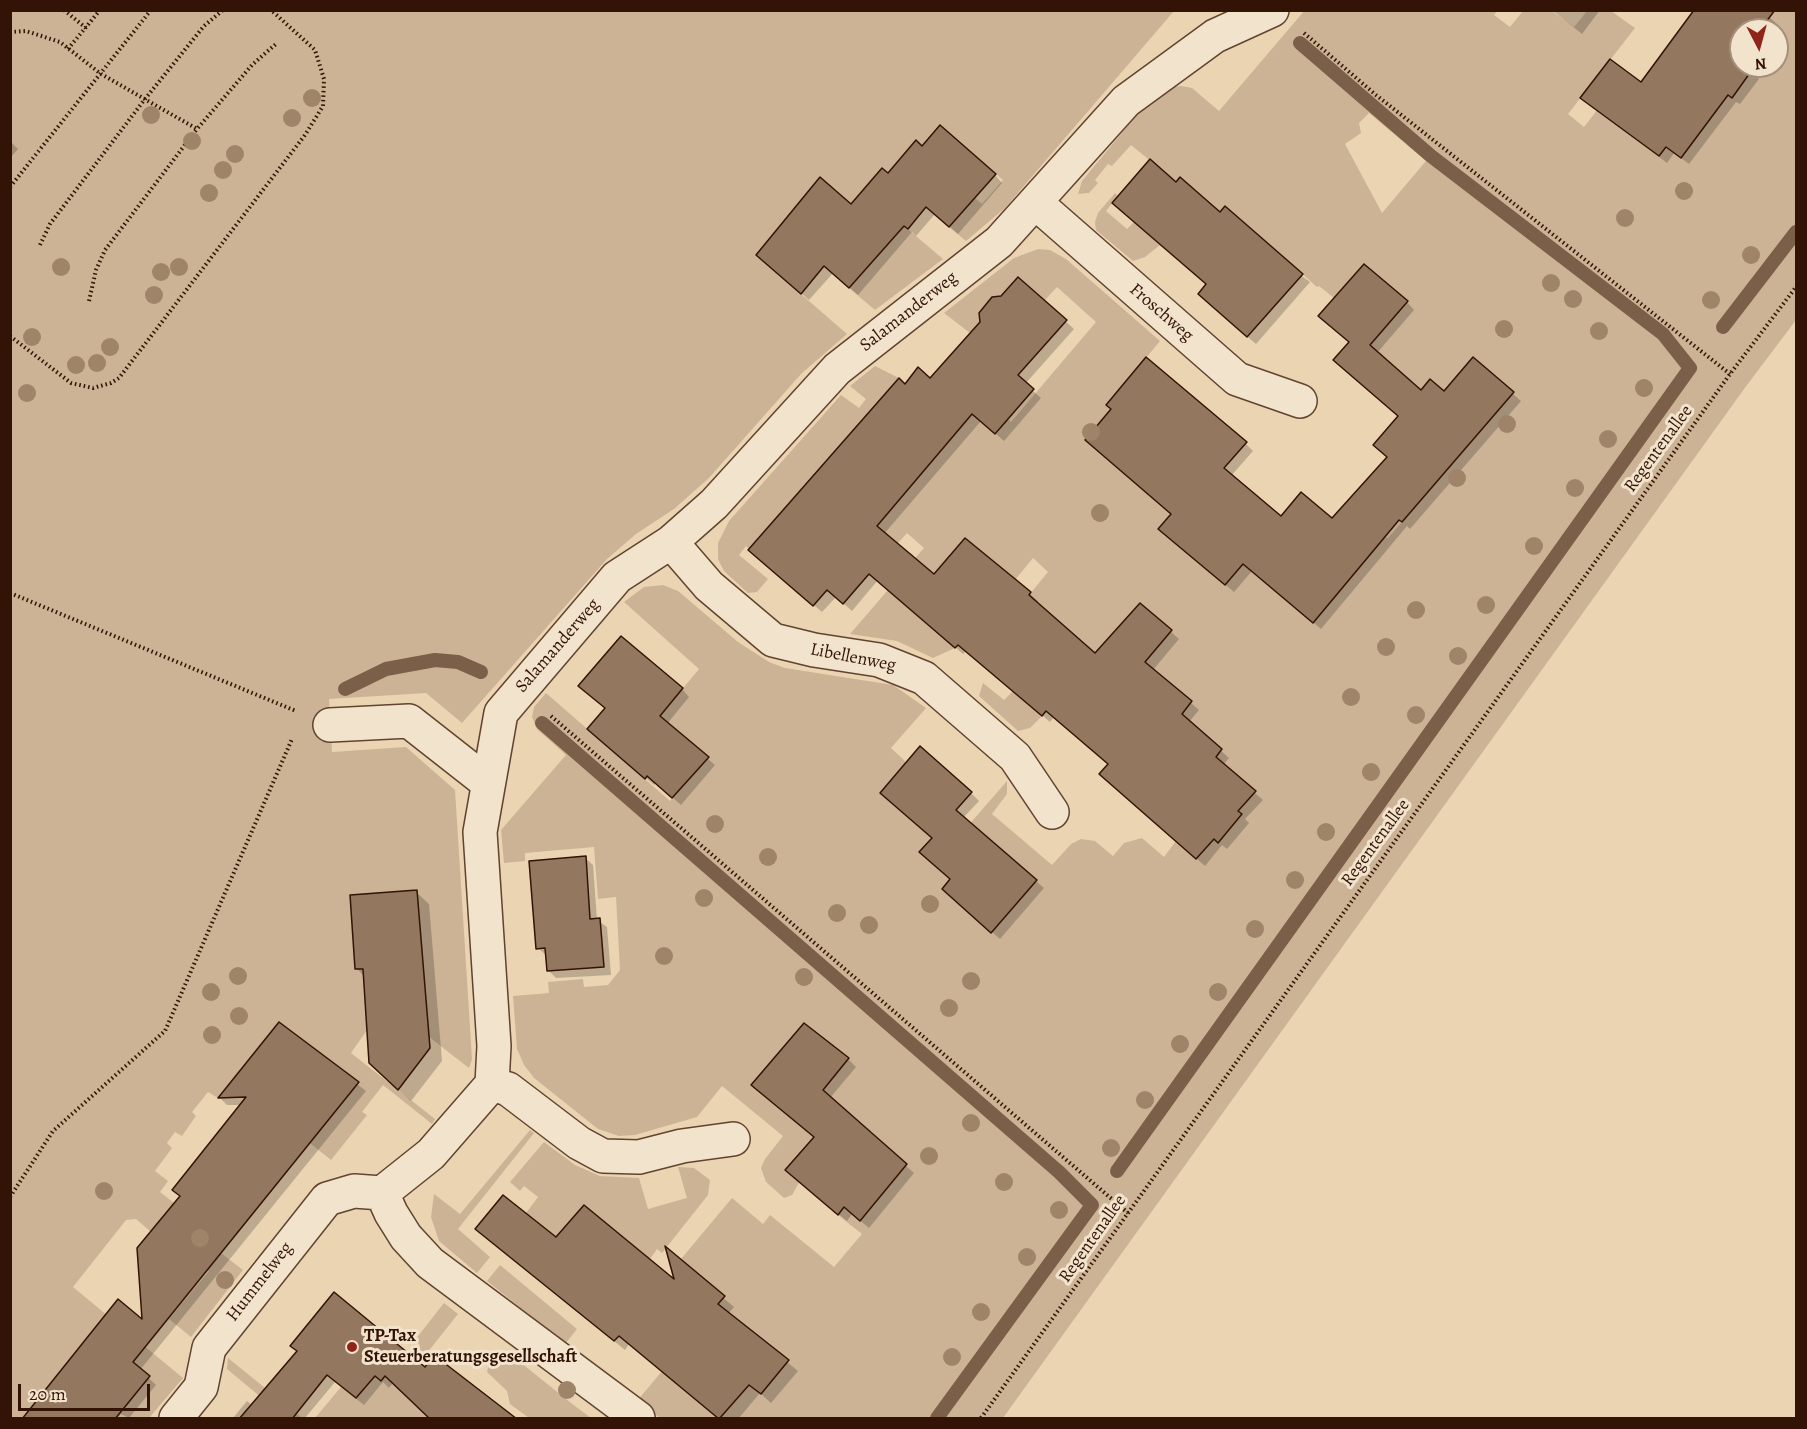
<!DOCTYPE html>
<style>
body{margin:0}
#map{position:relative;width:1807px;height:1429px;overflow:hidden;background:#ebd4b2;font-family:Alegreya,serif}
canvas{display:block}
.frame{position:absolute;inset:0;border:12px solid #331305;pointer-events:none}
.north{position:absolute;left:1729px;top:18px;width:60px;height:60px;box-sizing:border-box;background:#f2e3cd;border:2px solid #a6907d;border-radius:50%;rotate:174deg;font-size:16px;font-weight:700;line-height:24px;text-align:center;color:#331305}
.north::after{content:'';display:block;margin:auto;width:21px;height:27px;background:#8f2418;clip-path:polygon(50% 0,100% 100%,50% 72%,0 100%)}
.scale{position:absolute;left:18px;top:1384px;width:132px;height:27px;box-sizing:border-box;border:3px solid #331305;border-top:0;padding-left:8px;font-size:18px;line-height:21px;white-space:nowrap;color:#331305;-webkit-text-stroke:4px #f2e3cd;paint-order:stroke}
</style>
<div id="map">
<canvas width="1807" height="1429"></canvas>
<div class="frame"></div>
<div class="north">N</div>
<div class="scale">20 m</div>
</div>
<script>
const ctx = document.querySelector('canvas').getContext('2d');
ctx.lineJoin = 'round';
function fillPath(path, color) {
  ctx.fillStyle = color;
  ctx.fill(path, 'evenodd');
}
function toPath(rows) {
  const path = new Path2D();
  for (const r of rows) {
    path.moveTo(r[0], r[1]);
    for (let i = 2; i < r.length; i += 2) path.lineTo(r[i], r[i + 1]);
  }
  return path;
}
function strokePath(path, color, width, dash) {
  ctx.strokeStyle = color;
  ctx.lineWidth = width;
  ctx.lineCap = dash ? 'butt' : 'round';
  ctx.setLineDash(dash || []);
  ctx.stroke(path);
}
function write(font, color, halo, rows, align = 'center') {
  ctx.font = font + ' Alegreya,serif';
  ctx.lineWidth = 6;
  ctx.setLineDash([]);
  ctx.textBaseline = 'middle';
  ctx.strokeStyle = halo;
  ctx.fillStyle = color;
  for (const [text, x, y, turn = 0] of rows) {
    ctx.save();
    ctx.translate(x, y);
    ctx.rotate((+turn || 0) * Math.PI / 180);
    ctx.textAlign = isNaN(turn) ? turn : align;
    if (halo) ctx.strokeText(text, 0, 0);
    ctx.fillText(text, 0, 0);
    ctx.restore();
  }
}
fillPath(toPath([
 [1305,10,1497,11,1494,15,1510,27,1523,11,1552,11,1574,27,1587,11,1611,11,1635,28,1568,114,1584,127,1604,101,1625,131,1658,156,1728,95,1732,97,1752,71,1746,66,1777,66,1777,30,1760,30,1771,16,1764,11,1796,11,1796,320,1747,385,1003,1418,660,1418,637,1401,725,1296,681,1259,732,1198,763,1224,770,1215,834,1267,862,1234,838,1215,844,1207,861,1221,907,1164,871,1131,804,1174,792,1195,784,1198,766,1182,761,1168,765,1159,783,1136,722,1086,697,1117,635,1135,619,1136,598,1129,534,1078,524,1065,517,1049,513,996,549,993,548,982,583,979,584,987,608,985,620,970,616,897,598,899,594,847,525,853,525,861,504,863,501,830,566,755,537,729,532,717,534,707,546,693,670,801,708,757,660,716,699,669,624,602,644,587,663,585,678,591,738,642,769,662,785,668,893,685,926,708,891,748,906,762,880,793,932,838,919,852,934,865,1007,781,1007,794,992,814,1052,865,1071,844,1081,839,1095,841,1113,856,1124,843,1142,838,1164,857,1176,841,1197,859,1214,839,1218,843,1242,815,1238,811,1256,791,1216,757,1222,749,1200,730,1177,719,1192,701,1147,663,1096,720,1029,595,1048,572,1033,558,1015,580,965,538,906,605,955,648,933,658,897,641,850,634,924,548,907,533,889,553,806,483,749,549,746,546,739,555,768,579,757,592,748,593,724,571,718,559,718,543,729,521,841,395,859,408,866,399,850,386,875,366,899,378,943,416,956,400,996,435,1008,419,1011,422,1096,322,1057,287,1045,300,1019,277,1001,296,992,298,979,313,980,322,970,333,944,313,1014,258,1038,249,1050,250,1066,259,1160,341,1107,405,1121,419,1095,449,1125,474,1132,466,1177,519,1194,558,1225,585,1243,564,1372,551,1385,537,1388,538,1448,469,1473,420,1483,428,1514,392,1473,357,1444,391,1430,379,1399,415,1370,345,1407,301,1364,264,1334,298,1319,286,1317,287,1226,206,1199,235,1202,197,1180,177,1176,182,1131,145,1112,166,1108,164,1095,180,1098,183,1089,193,1078,194,1082,181,1139,112,1172,87,1181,86,1192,88,1219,111],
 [1369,113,1426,161,1382,213,1345,144,1361,133,1359,123],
 [10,11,1174,11,1005,208,966,241,949,227,975,198,982,204,1003,180,940,126,922,146,915,141,888,173,882,168,863,191,943,259,875,310,849,288,892,239,820,177,756,255,847,334,801,374,709,478,674,509,636,534,607,559,462,723,426,693,329,699,332,752,406,747,455,790,472,1059,469,1068,411,1023,417,890,355,969,363,969,367,1030,351,1053,435,1119,432,1124,383,1085,362,1112,367,1115,331,1160,251,1096,218,1098,208,1092,192,1112,196,1116,182,1136,175,1132,167,1143,172,1148,155,1171,168,1181,160,1192,223,1241,217,1250,243,1270,191,1337,169,1319,209,1271,161,1231,151,1232,136,1219,126,1220,73,1287,183,1378,149,1418,92,1418,50,1385,27,1412,34,1418,11,1418],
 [1115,193,1118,196,1106,211,1127,229,1134,222,1160,245,1145,257,1133,261,1096,230,1095,222,1098,213],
 [983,683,1004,700,1013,691,1042,716,1030,728,1018,731,979,696],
 [530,1130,534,1133,458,1229,490,1257,477,1273,439,1241,431,1217,434,1194,460,1214],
 [544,1142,575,1165,600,1176,639,1178,648,1209,687,1198,678,1167,694,1168,710,1180,708,1195,662,1253,657,1249,650,1259,584,1205,550,1245,520,1221,538,1197,524,1186,520,1191,510,1182],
 [500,1265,577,1329,565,1344,487,1281],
 [444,1303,458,1314,411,1373,432,1418,315,1418,341,1387,356,1398,375,1376,385,1376,391,1381,420,1345,415,1340],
 [505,1350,571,1403,591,1418,529,1418,510,1404,507,1391,487,1372,489,1363],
 [228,1358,302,1418,286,1418,227,1369]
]), '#ccb395');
fillPath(toPath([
 [1552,10,1600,10,1582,34],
 [1700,10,1768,16,1778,25,1773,30,1741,30,1741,66,1746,66,1759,79,1740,104,1736,102,1689,164,1674,153,1667,163,1582,98,1641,84],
 [10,141,18,149,10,158],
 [922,148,995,175,1002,183,958,234,935,214,916,236,912,232,858,295,833,273,809,300,766,262,851,206],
 [1176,184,1310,282,1256,344,1207,302,1208,285],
 [1019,279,1074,329,1025,384,1041,398,1004,441,981,421,884,534,934,576,1030,594,1038,601,1036,603,1095,655,1141,605,1179,639,1153,670,1199,710,1189,722,1229,758,1223,765,1263,800,1245,819,1249,823,1227,849,1222,845,1205,866,1109,782,1109,765,1054,717,1050,722,966,651,963,654,878,580,852,611,836,597,822,612,758,558,905,386,930,380],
 [1407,302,1414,310,1377,353,1421,392,1444,393,1473,359,1521,401,1410,529,1407,526,1321,629,1252,571,1234,592,1160,529,1246,444,1253,451,1231,476,1281,518,1332,520,1389,458,1400,416,1343,368],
 [682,689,689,697,667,724,715,765,681,805,656,783,654,785,596,736],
 [971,793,979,801,963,818,1044,888,1000,939,951,897,952,879,933,838,889,800],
 [585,858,593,865,597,920,607,927,611,975,556,978,549,971,547,956,538,948],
 [416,892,429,904,442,1061,411,1101,383,1076,365,977,357,969],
 [279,1024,366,1091,140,1370,156,1385,129,1418,121,1414,117,1418,23,1418,143,1322,182,1197,242,1105,227,1105,220,1098],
 [848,1059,856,1067,830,1098,914,1173,869,1228,852,1214,847,1221,795,1178,815,1137,761,1092],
 [477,1229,677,1283,668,1251,734,1307,728,1314,798,1371,771,1403,760,1393,739,1418,719,1418,629,1344,625,1350],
 [298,1352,425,1369,514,1418,393,1383,389,1388,383,1382,364,1405,335,1382,305,1418,233,1418,247,1401,252,1405]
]), '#0003');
strokePath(toPath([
 [1723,327,1796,232],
 [345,689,386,669,435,660,458,662,481,672],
 [542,723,1059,1172,1092,1205,937,1418],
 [1117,1171,1690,368,1663,334,1431,156,1300,43]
]), '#7c5f49', 14);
const building = toPath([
 [1694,10,1775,10,1760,30,1741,30,1741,55,1738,60,1741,66,1752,70,1732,98,1728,95,1681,158,1666,147,1659,156,1580,98,1610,59,1641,82,1694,10],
 [940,125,996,174,949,227,926,207,908,229,904,226,849,288,824,266,801,294,756,255,820,177,851,204,882,168,888,173,916,140,922,146,940,125],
 [1150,159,1176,182,1180,177,1220,212,1225,206,1303,274,1247,337,1198,294,1206,284,1112,203,1150,159],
 [1364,264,1408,301,1370,345,1421,390,1430,379,1444,391,1473,357,1514,392,1402,522,1399,520,1313,623,1243,564,1225,585,1158,529,1171,514,1085,440,1111,409,1106,405,1146,357,1247,442,1224,468,1281,516,1301,492,1332,518,1387,457,1373,445,1398,416,1333,360,1349,342,1318,316,1364,264],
 [1018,277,1067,320,1018,375,1034,389,995,434,972,414,877,526,934,574,965,538,1031,592,1029,595,1095,653,1140,603,1172,630,1145,662,1192,701,1182,714,1222,749,1216,757,1256,791,1238,811,1242,814,1218,843,1214,839,1196,859,1099,774,1108,764,1046,711,1042,716,958,645,955,648,869,574,843,604,827,590,813,606,748,550,899,378,905,384,918,367,930,378,980,322,979,313,992,297,1001,296,1018,277],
 [621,636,683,688,660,716,709,757,672,798,647,776,645,779,587,729,605,708,578,686,621,636],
 [920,746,972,792,956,810,1037,880,991,933,942,889,950,879,919,852,932,838,880,793,920,746],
 [586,856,590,919,600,918,604,967,547,971,545,948,536,949,529,861,586,856],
 [417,890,430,1048,398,1090,369,1063,363,969,355,969,350,895,417,890],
 [279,1022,359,1082,133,1362,150,1376,115,1419,22,1419,118,1299,142,1319,137,1248,180,1196,172,1190,246,1097,218,1098,279,1022],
 [804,1023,849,1058,823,1090,907,1164,860,1221,844,1207,838,1215,785,1170,814,1137,751,1085,804,1023],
 [503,1195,556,1237,584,1205,674,1279,665,1246,725,1296,718,1304,789,1360,761,1394,749,1385,719,1419,619,1336,614,1341,475,1229,503,1195],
 [334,1292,425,1367,434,1355,517,1419,430,1419,385,1376,381,1381,375,1376,356,1398,327,1375,292,1419,239,1419,297,1351,290,1346,334,1292]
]);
fillPath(building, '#93775f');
strokePath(building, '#331305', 1.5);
const street = toPath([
 [1036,203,1237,379,1300,401],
 [671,542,709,586,773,640,814,650,879,660,924,678,1015,757,1052,812],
 [330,725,409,721,488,783],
 [492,1084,508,1089,579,1143,603,1156,639,1157,682,1146,733,1139],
 [382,1193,431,1154,492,1084,494,1046,480,832,501,713,617,577,671,542,714,504,837,369,999,242,1126,101,1215,36,1272,10],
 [382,1193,391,1213,406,1237,430,1263,638,1418],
 [176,1418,201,1387,209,1348,327,1199,354,1191,382,1193]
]);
strokePath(street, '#614330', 36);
strokePath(toPath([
 [64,10,86,28],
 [10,32,26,31,60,42,101,74,197,129,252,65,277,43],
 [1304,33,1376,95,1730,374],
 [68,49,100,10],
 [10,187,151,10],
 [40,245,50,224,145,99,204,26,223,10],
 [89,301,96,270,105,250,197,129],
 [10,336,71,383,93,388,111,383,119,378,305,135,323,106,324,79,315,50,271,10],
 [10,593,296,711],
 [551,716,1128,1213],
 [10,1197,53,1131,165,1031,292,739],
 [981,1418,1730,374,1796,287]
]), '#331305', 4, [1.5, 3]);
strokePath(street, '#f2e3cd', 33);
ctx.fillStyle = '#9f846a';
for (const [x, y] of [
 [312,98],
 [151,115],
 [292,118],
 [192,141],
 [235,154],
 [223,170],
 [1684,191],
 [209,193],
 [1625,218],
 [1751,255],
 [61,267],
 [179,267],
 [161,272],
 [1551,283],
 [154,295],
 [1573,299],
 [1711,300],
 [1504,329],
 [1599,331],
 [32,337],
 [110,347],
 [97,363],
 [76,365],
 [1644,388],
 [27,393],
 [1507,424],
 [1091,432],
 [1608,439],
 [1457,478],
 [1575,488],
 [1100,513],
 [1534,546],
 [1486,605],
 [1416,610],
 [1386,647],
 [1458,656],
 [1351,697],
 [1416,715],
 [1371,772],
 [715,824],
 [1326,832],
 [768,857],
 [1295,880],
 [704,898],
 [930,904],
 [837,913],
 [869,925],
 [1255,929],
 [664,956],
 [238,976],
 [804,977],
 [971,981],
 [211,992],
 [1218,992],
 [949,1008],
 [239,1016],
 [212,1035],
 [1180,1044],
 [1145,1100],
 [971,1123],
 [1111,1148],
 [929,1156],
 [1004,1182],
 [104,1191],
 [1059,1210],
 [200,1238],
 [1027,1257],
 [225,1280],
 [981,1312],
 [952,1357],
 [567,1390]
]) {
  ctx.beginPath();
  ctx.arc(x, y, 9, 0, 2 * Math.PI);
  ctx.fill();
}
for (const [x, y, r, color] of [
 [352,1347,6,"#8f2418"]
]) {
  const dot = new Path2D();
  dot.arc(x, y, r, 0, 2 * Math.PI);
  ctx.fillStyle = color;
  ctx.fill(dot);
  strokePath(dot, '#f2e3cd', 2);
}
write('18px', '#331305', '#f2e3cd', [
 ["Salamanderweg",909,312,-38],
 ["Froschweg",1161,313,41],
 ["Regentenallee",1659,449,-54],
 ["Salamanderweg",558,646,-49],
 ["Libellenweg",853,658,11],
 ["Regentenallee",1376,843,-54],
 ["Regentenallee",1093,1239,-55],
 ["Hummelweg",260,1282,-52]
]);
write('bold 18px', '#331305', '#f2e3cd', [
 ["TP-Tax",364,1337],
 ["Steuerberatungsgesellschaft",364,1358]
], 'left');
</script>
